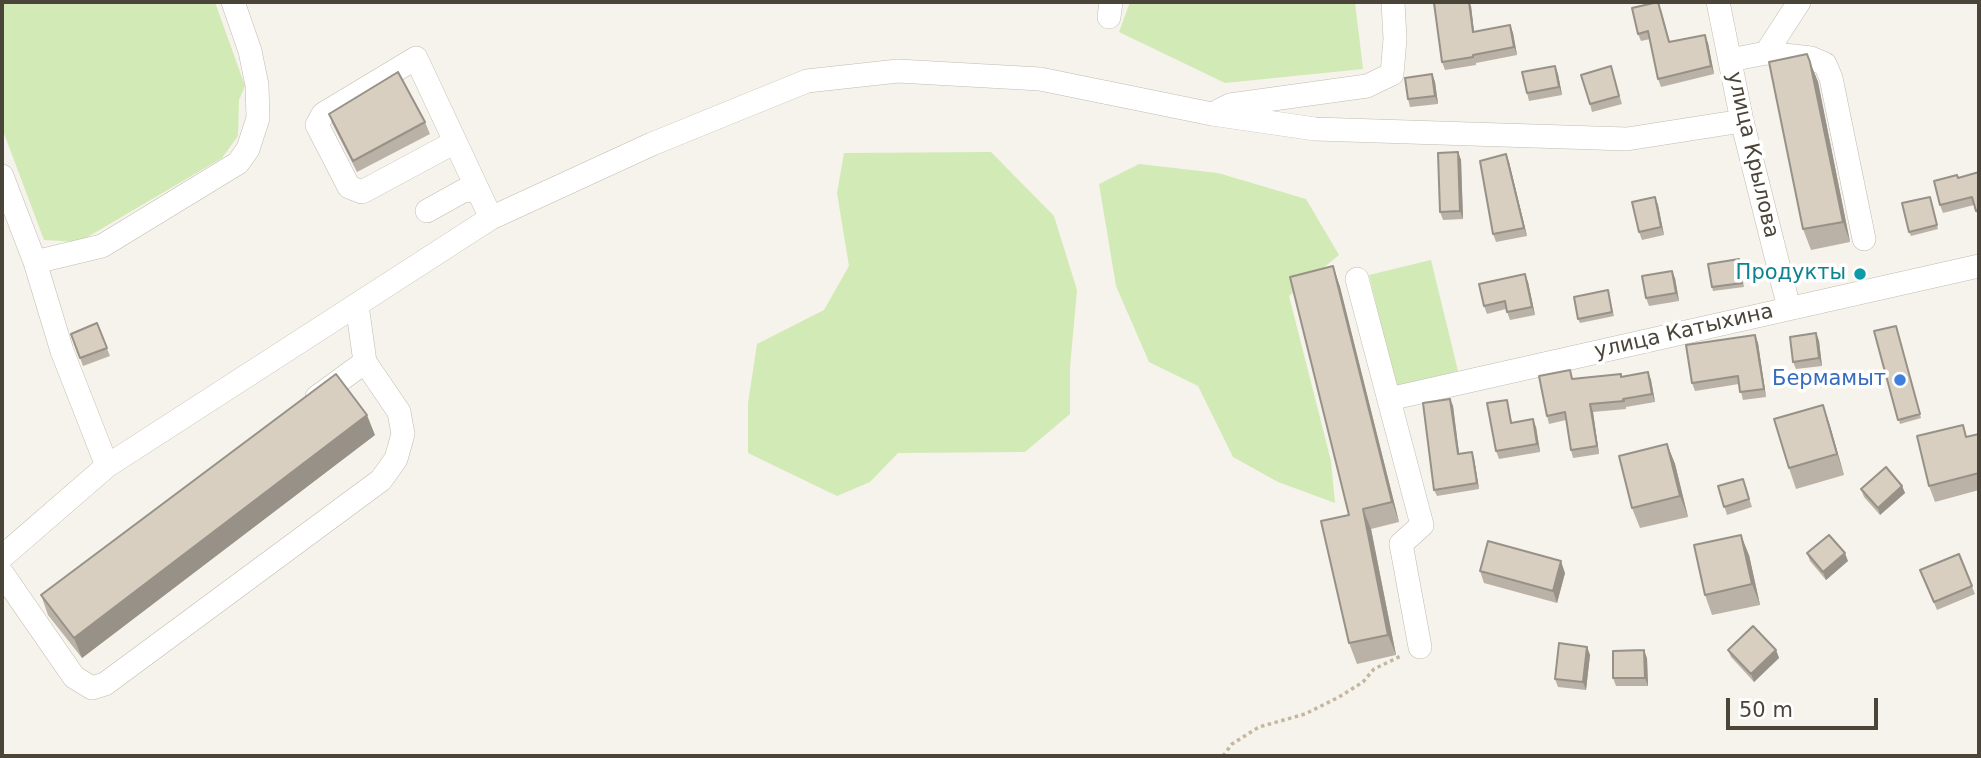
<!DOCTYPE html>
<meta charset="utf-8">
<style>
body{margin:0}
#map{position:relative;width:1981px;height:758px;overflow:hidden;background:#f6f3ec;font-family:"DejaVu Sans",sans-serif}
canvas{display:block}
.frame{position:absolute;inset:0;border:4px solid #4b4439;pointer-events:none}
.scale{position:absolute;left:1726px;top:698px;width:152px;height:32px;box-sizing:border-box;border:4px solid #4b4439;border-top:0;padding-left:9px;font-size:21px;line-height:24px;white-space:nowrap;color:#4b4439;-webkit-text-stroke:5px #fff;paint-order:stroke}
</style>
<div id="map">
<canvas width="1981" height="758"></canvas>
<div class="frame"></div>
<div class="scale">50 m</div>
</div>
<script>
const ctx = document.querySelector('canvas').getContext('2d');
ctx.lineJoin = 'round';
function fillPath(path, color) {
  ctx.fillStyle = color;
  ctx.fill(path, 'evenodd');
}
function toPath(rows) {
  const path = new Path2D();
  for (const r of rows) {
    path.moveTo(r[0], r[1]);
    for (let i = 2; i < r.length; i += 2) path.lineTo(r[i], r[i + 1]);
  }
  return path;
}
function strokePath(path, color, width, dash) {
  ctx.strokeStyle = color;
  ctx.lineWidth = width;
  ctx.lineCap = dash ? 'butt' : 'round';
  ctx.setLineDash(dash || []);
  ctx.stroke(path);
}
function write(font, color, halo, rows, align = 'center') {
  ctx.font = font + ' "DejaVu Sans",sans-serif';
  ctx.lineWidth = 7;
  ctx.setLineDash([]);
  ctx.textBaseline = 'middle';
  ctx.strokeStyle = halo;
  ctx.fillStyle = color;
  for (const [text, x, y, turn = 0] of rows) {
    ctx.save();
    ctx.translate(x, y);
    ctx.rotate((+turn || 0) * Math.PI / 180);
    ctx.textAlign = isNaN(turn) ? turn : align;
    if (halo) ctx.strokeText(text, 0, 0);
    ctx.fillText(text, 0, 0);
    ctx.restore();
  }
}
fillPath(toPath([
 [2,2,215,2,245,86,239,100,238,136,222,158,79,242,44,240,2,128],
 [1130,2,1355,2,1363,69,1225,83,1119,32],
 [991,152,1054,216,1077,290,1070,367,1070,414,1025,452,898,453,870,482,837,496,748,453,748,403,757,344,824,310,849,266,837,193,844,153],
 [1139,164,1218,173,1306,199,1339,255,1289,296,1331,461,1335,503,1278,482,1233,457,1198,386,1149,362,1116,286,1099,184],
 [1431,260,1458,371,1396,386,1369,275]
]), '#d2eab5');
const minor = toPath([
 [1718,2,1742,121,1789,308],
 [1109,17,1111,2],
 [1766,53,1799,2],
 [1730,60,1766,53,1811,58,1825,64,1831,78,1864,239],
 [1218,111,1230,105,1367,86,1392,74,1395,39,1393,2],
 [455,142,362,192,349,187,317,125,323,114,416,58,491,218],
 [2,176,35,262,62,351,107,466],
 [427,211,463,191,478,190],
 [35,262,102,246,238,163,248,149,258,118,257,85,250,51,233,2],
 [1357,279,1422,525,1401,544,1420,647],
 [317,397,365,362],
 [1389,399,1979,266],
 [2,557,107,466,491,218,652,144,807,81,898,71,1040,79,1212,114,1315,129,1627,139,1742,121],
 [2,573,74,677,92,688,105,684,381,480,396,459,403,434,399,412,365,362,357,305]
]);
strokePath(minor, '#c2bbae', 24);
strokePath(toPath([
 [1223,756,1232,744,1259,727,1305,714,1339,697,1363,682,1374,669,1401,656]
]), '#c4b79f', 3.5, [3.5, 3.5]);
strokePath(minor, '#fff', 23);
fillPath(toPath([
 [1471,6,1474,32,1510,25,1513,33,1517,55,1476,63,1476,65,1445,70,1442,62],
 [1661,9,1670,42,1708,43,1714,74,1661,87,1658,79,1650,39,1641,41,1638,34],
 [1810,62,1818,82,1850,242,1811,250,1803,229],
 [1555,66,1558,74,1562,95,1529,101,1527,93],
 [1611,66,1622,104,1592,112,1590,104],
 [1432,74,1435,82,1438,104,1410,107,1408,99],
 [329,114,425,122,430,134,357,172,333,125],
 [1458,152,1461,160,1463,219,1443,220,1440,212],
 [1509,162,1527,236,1496,242,1493,234],
 [1979,172,1979,219,1974,205,1943,213,1940,205],
 [1655,197,1658,205,1664,235,1642,240,1639,232],
 [1931,201,1938,229,1911,236,1909,232],
 [1739,259,1744,287,1713,291,1712,287],
 [1333,266,1340,287,1399,522,1371,529,1396,655,1357,664,1349,643,1349,515],
 [1675,278,1679,301,1649,306,1646,298],
 [1528,282,1535,315,1510,320,1506,309,1487,314,1484,306],
 [1608,290,1614,316,1580,323,1578,319],
 [97,323,110,356,83,366,71,334],
 [1896,326,1921,418,1900,424,1874,331],
 [1816,333,1819,341,1822,366,1796,369,1793,362],
 [1755,335,1758,343,1766,397,1743,400,1739,384,1695,391,1692,383],
 [1648,372,1651,380,1655,402,1626,407,1626,409,1593,412,1599,454,1573,458,1571,450,1566,420,1549,424,1547,416,1573,379,1621,374,1622,377],
 [1450,399,1453,406,1459,454,1474,458,1479,489,1437,496,1434,490],
 [1507,400,1509,408,1512,422,1536,427,1540,452,1499,459,1496,451],
 [1823,405,1830,426,1844,475,1796,489,1789,468],
 [1979,434,1979,490,1935,502,1929,486,1968,437],
 [375,435,82,658,48,615,41,595],
 [1667,444,1675,464,1688,517,1640,528,1632,508],
 [1743,479,1752,507,1727,515,1718,486],
 [1902,486,1905,493,1880,515,1864,497,1861,489],
 [1807,553,1848,561,1826,580,1810,561],
 [1959,554,1975,594,1937,610,1920,570],
 [1749,555,1760,605,1712,615,1705,595],
 [1480,571,1565,573,1557,603,1484,583],
 [1587,647,1590,655,1586,690,1558,687,1555,679],
 [1728,650,1776,650,1779,658,1754,682,1731,657],
 [1647,658,1648,686,1616,686,1613,678]
]), '#bab2a6');
fillPath(toPath([
 [1469,2,1471,6,1475,40,1473,32],
 [1510,25,1513,33,1517,55,1514,47],
 [1705,35,1708,43,1714,74,1711,66],
 [1810,62,1818,82,1850,242,1843,222],
 [1555,66,1558,74,1562,95,1559,87],
 [1432,74,1435,82,1438,104,1435,96],
 [1458,152,1461,160,1463,219,1460,211],
 [1506,154,1509,162,1527,236,1524,228],
 [1655,197,1658,205,1664,235,1661,227],
 [1333,266,1340,287,1399,522,1392,502],
 [1672,271,1675,278,1679,301,1676,293],
 [1525,274,1528,282,1535,315,1532,307],
 [1816,333,1819,341,1822,366,1819,358],
 [1755,335,1758,343,1766,397,1764,389],
 [1648,372,1651,380,1655,402,1652,394],
 [1450,399,1453,406,1460,460,1458,454],
 [1590,404,1593,412,1599,454,1597,446],
 [1823,405,1830,426,1844,475,1837,454],
 [367,415,375,435,82,658,74,638],
 [1533,419,1536,427,1540,452,1537,444],
 [1667,444,1675,464,1688,517,1680,496],
 [1472,452,1474,458,1479,489,1477,483],
 [1902,486,1905,493,1880,515,1878,508],
 [1363,509,1371,529,1396,655,1388,635],
 [1741,535,1749,555,1760,605,1752,584],
 [1845,553,1848,561,1826,580,1823,572],
 [1561,561,1565,573,1557,603,1553,591],
 [1587,647,1590,655,1586,690,1583,682],
 [1644,650,1647,658,1648,686,1645,678],
 [1776,650,1779,658,1754,682,1751,674]
]), '#979187');
const building = toPath([
 [1442,2,1469,2,1473,32,1510,25,1514,47,1473,55,1473,57,1442,62,1434,3,1442,2],
 [1658,2,1669,42,1705,35,1711,66,1658,79,1648,31,1638,34,1632,8,1658,2],
 [1807,54,1810,62,1843,222,1803,229,1769,62,1807,54],
 [1555,66,1559,87,1527,93,1522,72,1555,66],
 [1611,66,1619,96,1590,104,1581,75,1611,66],
 [398,72,425,122,353,161,329,114,398,72],
 [1432,74,1435,96,1408,99,1405,78,1432,74],
 [1458,152,1460,211,1440,212,1438,153,1458,152],
 [1506,154,1524,228,1493,234,1480,161,1506,154],
 [1979,172,1979,210,1976,211,1972,197,1940,205,1934,181,1957,175,1958,178,1979,172],
 [1655,197,1661,227,1639,232,1632,202,1655,197],
 [1930,197,1937,225,1909,232,1902,203,1930,197],
 [1739,259,1742,283,1712,287,1708,264,1739,259],
 [1333,266,1392,502,1363,509,1388,635,1349,643,1321,521,1349,515,1290,277,1333,266],
 [1672,271,1676,293,1646,298,1642,276,1672,271],
 [1525,274,1532,307,1507,312,1505,301,1484,306,1479,284,1525,274],
 [1608,290,1612,312,1578,319,1574,297,1608,290],
 [97,323,107,348,80,358,71,334,97,323],
 [1896,326,1920,414,1898,420,1874,331,1896,326],
 [1816,333,1819,358,1793,362,1790,337,1816,333],
 [1755,335,1764,389,1740,392,1738,376,1692,383,1686,345,1755,335],
 [1570,370,1572,379,1621,374,1621,377,1648,372,1652,394,1623,399,1624,401,1590,404,1597,446,1571,450,1565,412,1547,416,1539,376,1570,370],
 [336,374,367,415,74,638,41,595,336,374],
 [1450,399,1458,454,1472,452,1477,483,1434,490,1423,403,1450,399],
 [1507,400,1511,423,1533,419,1537,444,1496,451,1487,403,1507,400],
 [1823,405,1837,454,1789,468,1774,419,1823,405],
 [1963,425,1966,437,1979,434,1979,473,1929,486,1917,436,1963,425],
 [1667,444,1680,496,1632,508,1619,456,1667,444],
 [1886,467,1902,486,1878,508,1861,489,1886,467],
 [1743,479,1749,499,1724,507,1718,486,1743,479],
 [1741,535,1752,584,1705,595,1694,545,1741,535],
 [1829,535,1845,553,1823,572,1807,553,1829,535],
 [1488,541,1561,561,1553,591,1480,571,1488,541],
 [1959,554,1972,586,1934,602,1920,570,1959,554],
 [1753,626,1776,650,1751,674,1728,650,1753,626],
 [1559,643,1587,647,1583,682,1555,679,1559,643],
 [1644,650,1645,678,1613,678,1613,651,1644,650]
]);
fillPath(building, '#d8cfc1');
strokePath(building, '#979187', 2);
for (const [x, y, r, color] of [
 [1860,274,7,"#0f9aa8"],
 [1900,380,7,"#3f7fe0"]
]) {
  const dot = new Path2D();
  dot.arc(x, y, r, 0, 2 * Math.PI);
  ctx.fillStyle = color;
  ctx.fill(dot);
  strokePath(dot, '#fff', 2.5);
}
write('21px', '#4b4439', '#fff', [
 ["улица Крылова",1752,155,77],
 ["улица Катыхина",1684,332,-13]
]);
write('21px', '#0d838f', '#fff', [
 ["Продукты",1846,274]
], 'right');
write('21px', '#366cbe', '#fff', [
 ["Бермамыт",1886,380]
], 'right');
</script>
